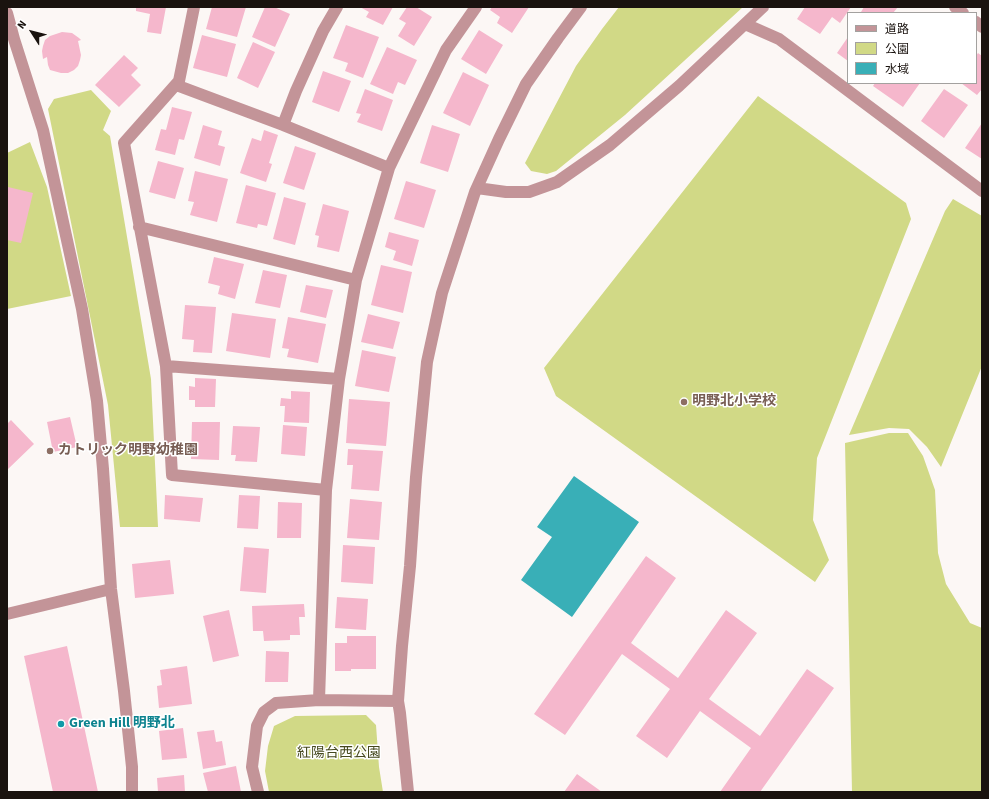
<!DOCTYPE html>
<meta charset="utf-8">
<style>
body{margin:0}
#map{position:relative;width:989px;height:799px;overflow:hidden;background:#fcf7f5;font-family:"Source Sans 3","Noto Sans JP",sans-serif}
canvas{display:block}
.frame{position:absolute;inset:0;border:8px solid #1a130f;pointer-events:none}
.legend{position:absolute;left:847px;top:12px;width:130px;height:72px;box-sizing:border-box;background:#fff;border:1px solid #a3a19f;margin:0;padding:5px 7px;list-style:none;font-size:12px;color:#1a130f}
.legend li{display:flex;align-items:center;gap:8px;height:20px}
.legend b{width:20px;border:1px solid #a3a19f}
.north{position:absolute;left:12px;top:12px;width:40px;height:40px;-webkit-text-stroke:3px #fff;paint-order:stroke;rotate:306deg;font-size:11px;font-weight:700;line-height:16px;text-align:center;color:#1a130f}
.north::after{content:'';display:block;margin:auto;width:14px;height:18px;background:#1a130f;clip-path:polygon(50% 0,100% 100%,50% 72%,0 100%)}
</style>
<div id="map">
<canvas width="989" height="799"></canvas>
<div class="frame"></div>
<ul class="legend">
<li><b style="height:5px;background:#c39498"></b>道路</li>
<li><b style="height:11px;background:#d1d986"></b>公園</li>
<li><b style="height:11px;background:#39afb7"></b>水域</li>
</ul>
<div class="north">N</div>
</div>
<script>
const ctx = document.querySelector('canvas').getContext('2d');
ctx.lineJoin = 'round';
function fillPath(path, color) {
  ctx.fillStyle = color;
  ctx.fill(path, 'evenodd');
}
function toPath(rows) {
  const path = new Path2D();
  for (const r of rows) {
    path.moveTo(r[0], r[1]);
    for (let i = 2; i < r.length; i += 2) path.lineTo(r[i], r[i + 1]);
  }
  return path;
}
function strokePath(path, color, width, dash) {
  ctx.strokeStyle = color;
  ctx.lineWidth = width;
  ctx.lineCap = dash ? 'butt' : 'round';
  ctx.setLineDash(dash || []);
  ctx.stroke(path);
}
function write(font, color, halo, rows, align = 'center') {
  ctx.font = font + ' "Source Sans 3","Noto Sans JP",sans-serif';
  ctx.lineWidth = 3;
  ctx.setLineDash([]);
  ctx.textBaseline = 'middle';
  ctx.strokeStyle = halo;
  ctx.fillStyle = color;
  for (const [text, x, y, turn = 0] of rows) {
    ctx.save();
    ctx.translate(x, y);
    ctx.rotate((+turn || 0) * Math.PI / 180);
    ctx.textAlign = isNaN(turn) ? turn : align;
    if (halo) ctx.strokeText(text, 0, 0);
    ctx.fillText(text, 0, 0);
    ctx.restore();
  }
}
fillPath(toPath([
 [619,7,743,7,625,115,556,171,547,174,531,171,525,163,576,66,602,29],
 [91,90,111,111,103,130,110,136,151,379,158,527,120,527,108,405,48,109,54,99],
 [758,96,906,203,911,219,817,458,813,520,829,560,815,582,556,396,544,368],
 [30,142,47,187,71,296,7,309,7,153],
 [953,199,982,216,982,366,941,467,927,447,909,429,889,428,849,435,945,211],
 [889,433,908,433,923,456,935,490,938,553,946,584,970,623,982,628,982,792,852,792,845,443],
 [366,715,376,725,379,767,383,792,269,792,265,771,268,746,274,726,295,716]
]), '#d1d986');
fillPath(toPath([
 [574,476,639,522,572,617,521,580,552,537,537,527]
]), '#39afb7');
fillPath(toPath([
 [136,7,166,7,161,34,147,32,150,14,136,11],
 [212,7,246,7,237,37,206,29],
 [265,7,274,7,290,14,275,47,252,37],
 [360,7,393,7,383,25,366,17,369,12],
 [407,7,416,7,432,17,414,46,398,36,406,23,399,19],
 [492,7,529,7,512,33,497,23,500,17,490,10],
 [805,7,851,7,840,23,832,17,820,34,797,19],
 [864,7,898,7,893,13,862,13,861,12],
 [346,25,379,37,363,78,345,71,348,63,333,58],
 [479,30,503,45,486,74,461,59],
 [62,32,72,33,79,38,81,40,78,41,81,55,80,60,78,66,74,70,68,73,61,73,50,70,48,65,47,57,43,59,42,51,43,46,45,40,50,36],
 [202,35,236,44,227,77,193,68],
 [848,37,848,61,837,53],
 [253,42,275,52,258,88,237,78],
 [387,47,417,60,405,85,398,82,393,94,370,84],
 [978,53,982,56,982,89,977,95,961,83,976,83,976,56],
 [124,55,138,68,131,75,141,85,119,107,95,85],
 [323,71,351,81,339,112,312,102],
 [463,72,489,85,470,126,443,113],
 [875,83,920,83,903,107,873,86],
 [365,89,393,100,382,131,357,122,361,114,356,113],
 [944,89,968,105,944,138,921,121],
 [172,107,192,112,184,140,179,139,175,155,155,150,161,129,166,130],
 [982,123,982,159,965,148],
 [203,125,222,131,218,145,225,147,220,166,194,158],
 [432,125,460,134,448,172,420,163],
 [264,130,278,135,269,163,272,164,266,182,240,173,252,138,261,141],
 [295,146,316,153,304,190,283,183],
 [158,161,184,168,175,199,149,192],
 [195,171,228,179,217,222,190,215,194,202,188,201],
 [406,181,436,190,424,228,394,219],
 [246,185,276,193,267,226,258,224,257,228,236,223],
 [8,187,33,193,21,243,7,240],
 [284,197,306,203,295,245,273,239],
 [323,204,349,211,339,252,317,247,319,236,315,235],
 [389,232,419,240,412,266,393,260,396,251,385,247],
 [214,257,244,264,235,299,218,294,220,286,208,283],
 [381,265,412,272,403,313,371,305],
 [263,270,287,275,280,308,255,303],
 [306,285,333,290,326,318,300,312],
 [185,305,216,307,212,353,193,352,194,340,182,339],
 [232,313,276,319,270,358,226,351],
 [368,314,400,322,393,349,361,342],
 [288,317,326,324,318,363,287,357,289,349,282,348],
 [362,350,396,357,389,392,355,386],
 [195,378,216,379,215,407,195,407,195,400,189,400,189,386,195,387],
 [291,391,310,392,309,423,284,422,285,406,280,406,281,398,291,399],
 [349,399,390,402,386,446,346,443],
 [70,417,77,447,53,452,47,422],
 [11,420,34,444,7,470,7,424],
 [192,422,220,422,219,460,191,459],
 [283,425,307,427,305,456,281,454],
 [233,426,260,427,257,462,235,461,236,455,231,455],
 [348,449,383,451,379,491,351,489,353,465,347,465],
 [165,495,203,498,200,522,164,519],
 [239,495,260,496,258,529,237,528],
 [350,499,382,502,379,540,347,538],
 [278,502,302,503,301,538,277,538],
 [343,545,375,547,373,584,341,582],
 [244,547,269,549,266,593,240,591],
 [646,556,676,578,631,643,678,678,726,610,757,633,709,699,760,736,807,669,834,688,760,792,720,792,751,748,700,711,667,758,636,736,670,689,622,654,565,735,534,714],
 [170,560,174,594,135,598,132,564],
 [337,597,368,599,366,630,335,628],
 [304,604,305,617,299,617,300,635,290,635,290,640,264,641,263,631,253,631,252,606],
 [229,610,239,656,213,662,203,616],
 [347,636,376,636,376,669,351,669,351,671,335,671,335,643,347,643],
 [67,646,98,792,53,792,24,656],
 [266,651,289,652,288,682,265,682],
 [187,666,192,704,159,708,157,686,162,685,160,670],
 [183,728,187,758,162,760,159,731],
 [214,730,216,742,222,741,226,765,203,769,197,732],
 [236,766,241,792,208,792,203,773],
 [577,774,602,792,564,792],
 [184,775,185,792,158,792,157,778]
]), '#f5b7cc');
strokePath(toPath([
 [194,7,179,81,124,143,166,366,172,475,326,490],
 [955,7,963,13],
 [7,13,14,39,43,130,82,309,97,401,103,469,111,589,124,691,132,767,132,792],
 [976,22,982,27],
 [745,24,779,39,982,191],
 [176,85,283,125,389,168],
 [283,125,296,91,323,31,337,7],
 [477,188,506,192,529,192,557,182,610,145,679,86,763,7],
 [139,227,356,280],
 [166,366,339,379],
 [7,614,111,589],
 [398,701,319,700,326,490,339,379,356,280,389,168,446,50,476,7],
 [258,792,252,767,257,726,264,712,276,703,319,700],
 [408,792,400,713,398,701,402,646,410,566,416,477,427,362,442,293,475,192,499,139,526,84,558,38,581,7]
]), '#c39498', 12);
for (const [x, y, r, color] of [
 [684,402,4,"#8d6e63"],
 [50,451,4,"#8d6e63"],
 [61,724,4,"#0f9aa8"]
]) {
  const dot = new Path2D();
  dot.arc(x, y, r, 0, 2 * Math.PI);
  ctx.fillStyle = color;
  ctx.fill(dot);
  strokePath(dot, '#fff', 1.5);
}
write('bold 14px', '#785e54', '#fff', [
 ["明野北小学校",692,402],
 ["カトリック明野幼稚園",58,451]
], 'left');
write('bold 14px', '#0d838f', '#fff', [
 ["Green Hill 明野北",69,724]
], 'left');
write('14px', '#46491e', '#fff', [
 ["紅陽台西公園",339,754]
]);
</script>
